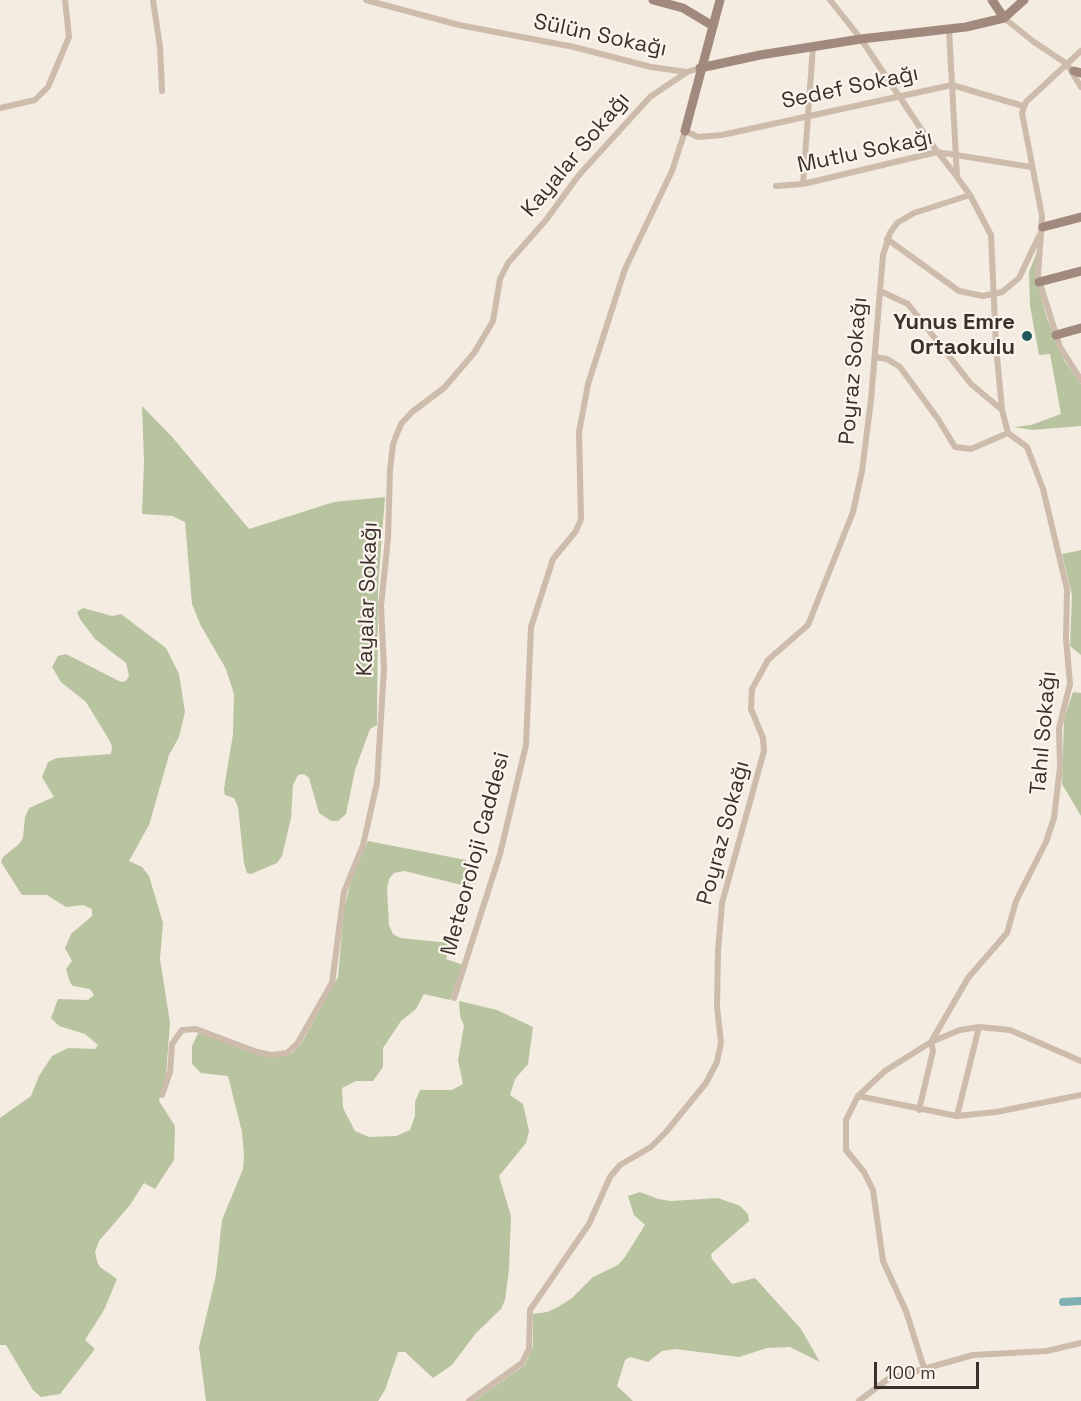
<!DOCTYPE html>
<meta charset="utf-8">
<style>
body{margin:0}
#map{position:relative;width:1081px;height:1401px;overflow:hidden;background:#f4ebe1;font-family:"Space Grotesk",sans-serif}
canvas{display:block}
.scale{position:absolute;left:874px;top:1362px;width:105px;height:27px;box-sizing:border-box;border:3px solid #3b302b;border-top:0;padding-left:8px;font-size:18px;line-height:21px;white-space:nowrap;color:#3b302b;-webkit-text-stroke:4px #fbf5ee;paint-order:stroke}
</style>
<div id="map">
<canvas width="1081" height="1401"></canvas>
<div class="scale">100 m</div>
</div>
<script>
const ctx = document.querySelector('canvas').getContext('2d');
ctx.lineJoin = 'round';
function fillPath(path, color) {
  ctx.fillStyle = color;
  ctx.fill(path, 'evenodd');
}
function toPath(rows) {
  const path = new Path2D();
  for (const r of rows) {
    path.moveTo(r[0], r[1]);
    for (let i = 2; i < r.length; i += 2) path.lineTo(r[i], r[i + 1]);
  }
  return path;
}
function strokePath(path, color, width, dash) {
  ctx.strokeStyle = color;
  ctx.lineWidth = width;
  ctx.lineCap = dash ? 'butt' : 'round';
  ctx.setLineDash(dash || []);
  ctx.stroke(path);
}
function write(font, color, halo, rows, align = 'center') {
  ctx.font = font + ' "Space Grotesk",sans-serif';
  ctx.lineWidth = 4.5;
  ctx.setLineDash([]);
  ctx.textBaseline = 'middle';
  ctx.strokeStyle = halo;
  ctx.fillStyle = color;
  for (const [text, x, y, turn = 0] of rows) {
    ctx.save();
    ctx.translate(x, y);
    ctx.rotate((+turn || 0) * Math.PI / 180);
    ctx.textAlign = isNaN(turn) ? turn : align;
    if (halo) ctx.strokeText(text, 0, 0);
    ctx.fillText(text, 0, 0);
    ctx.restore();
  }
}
fillPath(toPath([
 [1038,249,1035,275,1047,318,1064,360,1081,384,1081,426,1032,430,1014,427,1031,425,1061,414,1050,354,1039,355,1030,306,1029,272],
 [142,406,173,438,249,529,334,502,385,497,378,587,377,725,370,729,355,770,346,814,338,821,331,821,319,813,309,778,304,774,298,775,293,785,291,818,282,856,277,863,251,874,247,873,244,863,238,807,234,798,225,795,224,789,233,734,234,694,226,669,200,624,192,604,185,522,172,516,142,514,144,461],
 [1081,550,1081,655,1070,646,1072,595,1062,554],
 [83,608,112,616,121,614,166,648,179,674,185,712,179,737,169,755,149,825,129,861,142,867,149,876,163,923,160,959,170,1023,166,1074,159,1101,175,1126,174,1160,155,1189,144,1183,130,1205,99,1241,95,1252,97,1261,100,1267,117,1279,104,1310,85,1340,95,1349,60,1394,41,1397,33,1390,6,1345,0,1345,0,1118,31,1096,39,1076,52,1056,68,1048,95,1049,98,1045,85,1034,59,1026,51,1018,58,999,88,1000,94,995,90,989,73,986,70,982,66,969,72,961,65,948,71,934,92,916,92,909,83,905,66,907,47,895,22,895,1,862,3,857,19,844,23,838,25,817,29,808,54,797,42,777,48,762,57,758,111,754,112,746,108,738,86,702,61,682,52,667,58,656,66,654,121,682,126,681,129,676,126,663,95,639,80,619,77,612],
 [1073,692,1081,693,1081,816,1062,784,1064,719],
 [368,841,466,860,470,887,404,871,394,873,389,879,387,889,389,925,393,934,400,938,451,943,446,959,463,965,450,1000,424,994,416,1009,401,1021,383,1048,383,1067,373,1081,356,1081,342,1088,343,1108,355,1131,369,1137,396,1136,410,1130,415,1116,415,1102,420,1090,452,1090,463,1084,458,1060,464,1026,460,1016,459,1001,497,1010,533,1027,528,1064,515,1079,510,1095,523,1104,529,1131,526,1143,499,1176,511,1216,509,1269,505,1300,501,1309,476,1333,452,1365,433,1378,405,1352,398,1352,385,1390,378,1401,206,1401,199,1347,216,1275,222,1220,243,1169,244,1155,242,1132,228,1076,201,1073,192,1064,192,1046,198,1033,270,1057,291,1054,301,1044,338,977,344,909,351,881],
 [640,1192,658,1199,671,1201,718,1198,740,1206,748,1214,749,1221,711,1254,712,1259,732,1284,755,1278,801,1329,820,1362,790,1347,767,1348,739,1357,675,1349,662,1351,648,1362,630,1357,625,1360,617,1386,633,1401,474,1401,525,1365,533,1346,533,1314,547,1312,558,1307,572,1298,593,1277,618,1265,625,1257,645,1225,634,1215,628,1196]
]), '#b8c4a0');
strokePath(toPath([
 [1063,1302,1081,1301]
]), '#7fb0b2', 8);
strokePath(toPath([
 [153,0,160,47,162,91],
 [366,0,459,25,574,47,651,67,687,72],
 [830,0,861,39,927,138,957,177],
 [1004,18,1034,42,1067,64,1081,87],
 [949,29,957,177,970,195,991,235,996,346,1002,410,1008,433,1027,447,1043,489,1067,589,1066,639,1070,684,1059,728,1060,767,1054,818,1046,842,1016,901,1007,933,968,978,931,1042,885,1071,858,1096,957,1116,996,1112,1081,1095],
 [1081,51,1026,102,1022,113,1042,216,1038,277,1060,347,1081,380],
 [0,108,35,100,48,87,69,37,65,0],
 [803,184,813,47],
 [776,186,803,184,937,152,1031,167],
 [887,239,959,291,983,296,1002,292,1019,278,1039,236],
 [880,291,908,304,971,384,1002,410],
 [875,357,887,359,900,367,938,419,955,447,971,449,1008,433],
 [454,998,500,854,526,745,531,627,553,559,576,531,581,519,579,432,588,384,625,269,672,171,685,131,698,137,722,135,952,85,1023,106],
 [162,1095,170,1072,172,1044,182,1030,196,1029,257,1052,271,1055,287,1053,297,1044,332,983,344,892,363,845,377,783,384,669,381,606,388,538,390,470,393,444,401,424,412,412,444,388,474,353,493,321,500,279,508,263,546,220,579,175,650,97,687,72,700,68],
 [858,1096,846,1120,846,1150,864,1172,873,1190,883,1261,906,1311,924,1368],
 [919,1110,933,1051,931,1042,960,1030,979,1027,1010,1030,1081,1061],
 [957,1116,979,1027],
 [469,1401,522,1363,529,1349,530,1310,589,1224,610,1177,620,1165,651,1147,666,1132,706,1083,717,1062,721,1043,717,1007,718,951,722,903,764,751,763,738,751,709,752,689,768,660,808,625,853,512,862,471,871,400,883,255,890,233,897,223,914,213,970,195],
 [859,1401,888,1379,973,1355,1047,1351,1081,1343]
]), '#cdbbac', 6);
strokePath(toPath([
 [653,0,683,8,713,26],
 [992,0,1004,18],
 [700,68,760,55,861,39,966,27,1004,18,1024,0],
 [1074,71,1081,73],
 [685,131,720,0],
 [1043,227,1081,217],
 [1039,282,1081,271],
 [1056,335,1081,328]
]), '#a18a7d', 9);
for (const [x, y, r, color] of [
 [1027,336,6,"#1f5a5e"]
]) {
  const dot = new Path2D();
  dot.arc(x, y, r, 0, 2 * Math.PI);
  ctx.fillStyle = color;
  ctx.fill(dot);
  strokePath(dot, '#fbf5ee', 2);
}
write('22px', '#3b302b', '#fbf5ee', [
 ["Sülün Sokağı",600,36,12],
 ["Sedef Sokağı",850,88,-12],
 ["Mutlu Sokağı",865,152,-12],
 ["Kayalar Sokağı",576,155,-50],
 ["Poyraz Sokağı",854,371,-85],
 ["Kayalar Sokağı",368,599,-88],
 ["Tahıl Sokağı",1044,733,-85],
 ["Poyraz Sokağı",724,833,-75],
 ["Meteoroloji Caddesi",476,854,-75]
]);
write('bold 22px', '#3b302b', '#fbf5ee', [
 ["Yunus Emre",1015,323],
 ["Ortaokulu",1015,348]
], 'right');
</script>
